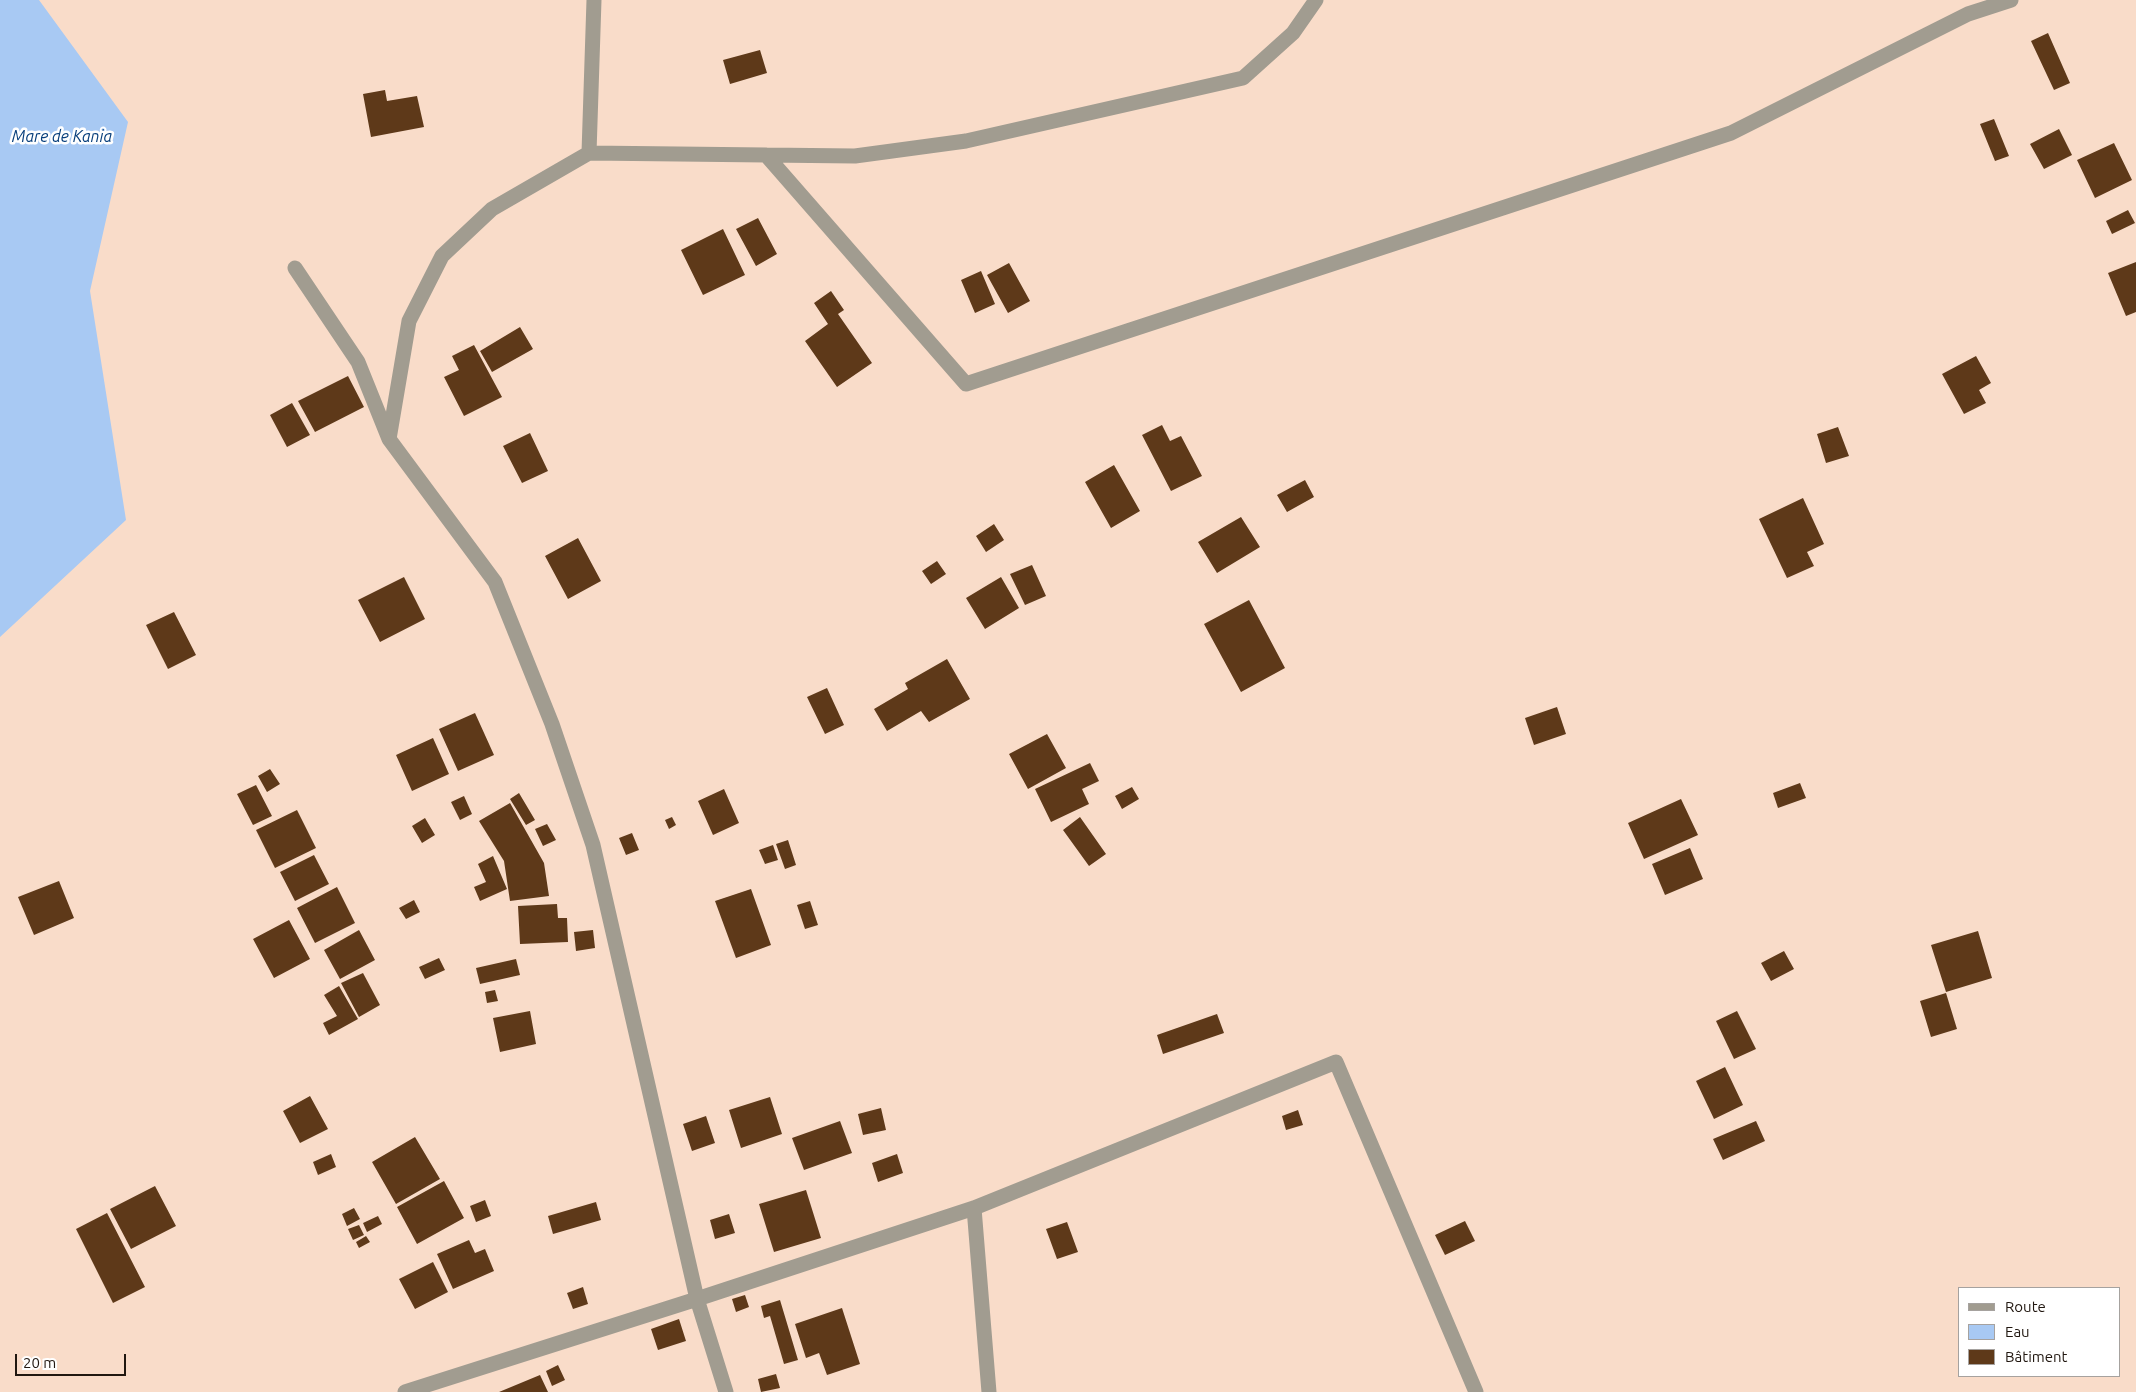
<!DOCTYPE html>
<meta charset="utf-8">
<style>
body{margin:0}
#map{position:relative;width:2136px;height:1392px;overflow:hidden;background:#f9dcc9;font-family:Ubuntu,sans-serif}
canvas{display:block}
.legend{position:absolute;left:1958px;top:1287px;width:162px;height:90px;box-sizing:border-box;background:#fff;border:1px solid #a6a29f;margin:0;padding:6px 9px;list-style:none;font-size:15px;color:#211710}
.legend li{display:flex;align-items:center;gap:10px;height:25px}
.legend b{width:25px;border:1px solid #a6a29f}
.scale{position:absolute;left:15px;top:1354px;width:111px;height:22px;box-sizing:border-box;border:2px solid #211710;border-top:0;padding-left:6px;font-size:15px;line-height:18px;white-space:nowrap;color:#211710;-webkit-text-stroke:4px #fff;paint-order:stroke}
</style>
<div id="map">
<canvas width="2136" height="1392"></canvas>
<ul class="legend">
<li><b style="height:6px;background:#a19c90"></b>Route</li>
<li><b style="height:14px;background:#a8c9f3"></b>Eau</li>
<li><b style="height:14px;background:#5e3919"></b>Bâtiment</li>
</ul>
<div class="scale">20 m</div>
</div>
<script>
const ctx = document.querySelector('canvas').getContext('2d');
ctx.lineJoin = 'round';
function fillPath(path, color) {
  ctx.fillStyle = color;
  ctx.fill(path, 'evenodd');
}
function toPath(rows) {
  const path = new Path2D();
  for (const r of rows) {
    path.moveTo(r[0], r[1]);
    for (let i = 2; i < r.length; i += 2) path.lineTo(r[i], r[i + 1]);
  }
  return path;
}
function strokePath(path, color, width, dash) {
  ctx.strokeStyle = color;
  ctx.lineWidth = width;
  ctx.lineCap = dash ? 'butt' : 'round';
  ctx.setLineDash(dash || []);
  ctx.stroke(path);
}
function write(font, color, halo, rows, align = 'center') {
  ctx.font = font + ' Ubuntu,sans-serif';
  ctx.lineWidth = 5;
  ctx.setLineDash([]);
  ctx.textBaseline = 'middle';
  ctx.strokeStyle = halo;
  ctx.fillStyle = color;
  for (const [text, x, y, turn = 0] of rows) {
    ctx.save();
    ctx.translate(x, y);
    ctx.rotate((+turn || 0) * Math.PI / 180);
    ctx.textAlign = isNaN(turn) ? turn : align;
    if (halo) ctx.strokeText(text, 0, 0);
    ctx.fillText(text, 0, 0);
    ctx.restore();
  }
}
fillPath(toPath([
 [0,0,39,0,128,122,90,291,126,520,0,637]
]), '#a8c9f3');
fillPath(toPath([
 [2048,33,2070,83,2054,90,2031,41],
 [760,50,767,73,730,84,723,60],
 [385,90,387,101,417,96,424,127,371,137,363,94],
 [1994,119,2009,156,1995,161,1980,124],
 [2059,129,2072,155,2044,169,2030,144],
 [2114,143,2132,180,2095,198,2077,160],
 [2128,210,2135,223,2112,234,2106,221],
 [758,218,777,254,756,266,736,229],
 [723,229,745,275,703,295,681,250],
 [2136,262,2136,312,2126,316,2108,273],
 [1009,263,1030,301,1008,313,987,275],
 [981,271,995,304,975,313,961,280],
 [831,291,844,310,838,314,872,363,837,387,805,341,828,324,814,303],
 [520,327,533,349,492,372,480,351],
 [474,345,502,397,464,416,444,377,459,370,452,356],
 [1976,356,1991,383,1979,390,1986,403,1964,414,1942,374],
 [348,376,364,407,315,432,298,401],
 [292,403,310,435,287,447,270,415],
 [1162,425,1170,441,1181,436,1202,476,1171,491,1142,435],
 [1838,427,1849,456,1826,463,1817,434],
 [530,433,548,471,522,483,503,446],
 [1114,465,1140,511,1111,528,1085,482],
 [1305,480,1314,497,1287,512,1277,495],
 [1803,498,1824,544,1807,552,1814,566,1787,578,1759,519],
 [1241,517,1260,547,1217,573,1198,542],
 [994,524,1004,540,986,552,976,536],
 [578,538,601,581,568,599,545,556],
 [937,561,946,574,931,584,922,571],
 [1032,565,1046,596,1025,605,1010,574],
 [404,577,425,619,380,642,358,600],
 [1001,577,1019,608,985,629,966,598],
 [1249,600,1285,668,1241,692,1204,624],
 [174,612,196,655,168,669,146,625],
 [947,659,970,699,929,722,921,711,887,731,874,709,908,689,905,683],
 [827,688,844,725,825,734,807,697],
 [1557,707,1566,734,1534,745,1525,718],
 [475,713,494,755,458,771,439,729],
 [1047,734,1066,768,1028,789,1009,754],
 [433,738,449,774,412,791,396,755],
 [1090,763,1099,781,1082,789,1089,804,1051,822,1035,789],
 [270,769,280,784,267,792,258,776],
 [1800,783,1806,798,1778,808,1773,793],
 [256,785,272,816,253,825,237,794],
 [1132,787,1139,799,1122,809,1115,796],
 [724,789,739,823,713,835,698,801],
 [519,793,535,820,526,825,510,799],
 [464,796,472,814,460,820,451,802],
 [1681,799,1698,835,1644,859,1628,823],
 [510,803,544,863,549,896,510,901,504,861,479,821],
 [297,810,316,848,275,868,256,830],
 [672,817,676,825,669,829,665,820],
 [1080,817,1106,854,1089,866,1063,830],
 [425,818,435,835,422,843,412,826],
 [547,824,556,840,543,846,535,829],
 [632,833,639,850,626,855,619,838],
 [788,840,796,865,785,869,776,844],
 [773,845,778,860,765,864,759,850],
 [1690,848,1703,879,1665,895,1652,864],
 [314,855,329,884,295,901,280,872],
 [493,856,507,889,480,901,474,887,486,882,478,864],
 [59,881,74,918,34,935,18,897],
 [337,887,355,923,315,943,297,908],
 [751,889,771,945,736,958,715,901],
 [414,900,420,912,406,919,399,908],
 [810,901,818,925,805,929,797,905],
 [557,904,558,918,567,918,568,942,520,944,518,906],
 [289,920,310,959,274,978,253,939],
 [359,930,375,960,340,979,324,950],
 [593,930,595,948,576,951,574,932],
 [1978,931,1992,978,1946,992,1931,945],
 [1784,951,1794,969,1771,981,1761,963],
 [439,958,445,970,425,979,419,967],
 [516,959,520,975,480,984,476,968],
 [363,973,380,1005,359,1017,341,983],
 [339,986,358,1019,329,1035,323,1023,337,1016,324,995],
 [495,990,498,1001,487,1003,485,992],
 [1946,993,1957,1029,1931,1037,1920,1001],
 [530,1011,536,1044,500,1052,493,1018],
 [1737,1011,1756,1049,1734,1059,1716,1021],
 [1217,1014,1224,1033,1163,1054,1157,1035],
 [1725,1067,1743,1105,1714,1119,1696,1081],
 [310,1096,328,1129,300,1143,283,1111],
 [770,1097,782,1134,741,1148,729,1110],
 [881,1108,886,1130,863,1135,858,1114],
 [1298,1110,1303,1125,1286,1130,1282,1116],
 [706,1116,715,1143,692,1151,683,1124],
 [840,1121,852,1153,804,1170,792,1138],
 [1756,1121,1765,1141,1723,1160,1713,1139],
 [415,1137,440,1179,396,1204,372,1162],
 [331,1154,336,1167,318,1175,313,1162],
 [897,1154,903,1173,878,1182,872,1163],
 [444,1181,464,1218,417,1244,397,1207],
 [155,1186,176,1226,131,1249,110,1209],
 [806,1190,821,1238,774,1252,759,1204],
 [485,1200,491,1216,476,1222,470,1206],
 [596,1202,601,1220,553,1234,548,1216],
 [354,1208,360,1219,347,1226,342,1214],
 [107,1213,145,1287,113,1303,76,1229],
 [729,1214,735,1233,715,1239,710,1220],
 [378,1216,382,1224,367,1232,363,1223],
 [1465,1221,1475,1241,1445,1255,1435,1235],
 [1067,1222,1078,1252,1057,1259,1046,1229],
 [359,1225,364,1235,353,1240,348,1229],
 [366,1236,370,1242,359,1248,356,1242],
 [469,1240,475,1253,485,1249,494,1271,453,1289,437,1254],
 [433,1262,448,1292,415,1309,399,1279],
 [583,1287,588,1304,573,1309,567,1293],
 [745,1295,749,1307,736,1312,732,1299],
 [780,1300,798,1360,784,1364,770,1316,764,1318,761,1306],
 [842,1308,860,1364,827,1375,819,1353,806,1358,795,1324],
 [679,1319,686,1341,658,1350,651,1329],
 [558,1365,565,1380,552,1386,546,1371],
 [776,1374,780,1388,761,1392,758,1379],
 [540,1375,548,1392,499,1392]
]), '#5e3919');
strokePath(toPath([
 [589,153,855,156,966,141,1243,78,1293,33,1316,0],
 [766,155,966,384,1731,133,1968,14,2011,0],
 [295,268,358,362,389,439,495,582,552,724,593,845,697,1299,726,1392],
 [389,439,409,321,442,256,492,209,589,153,594,0],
 [974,1208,989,1392],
 [405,1392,697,1299,974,1208,1336,1062,1476,1392]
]), '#a19c90', 15);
write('italic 16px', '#073e7b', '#fff', [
 ["Mare de Kania",62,137]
]);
</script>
